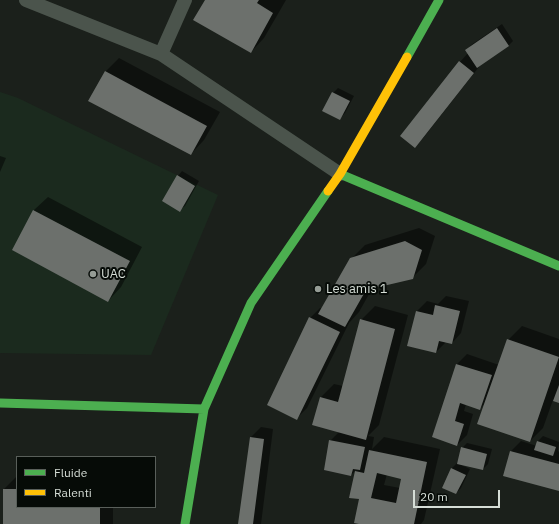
<!DOCTYPE html>
<style>
body{margin:0}
#map{position:relative;width:559px;height:524px;overflow:hidden;background:#1b201b;font-family:"IBM Plex Sans",sans-serif}
canvas{display:block}
.legend{position:absolute;left:16px;top:456px;width:140px;height:52px;box-sizing:border-box;background:#060b07;border:1px solid #595f5a;margin:0;padding:5px 7px;list-style:none;font-size:12px;color:#d6ded7}
.legend li{display:flex;align-items:center;gap:8px;height:20px}
.legend b{width:20px;border:1px solid #595f5a}
.scale{position:absolute;left:413px;top:490px;width:87px;height:18px;box-sizing:border-box;border:2px solid #d6ded7;border-top:0;padding-left:5px;font-size:12px;line-height:14px;white-space:nowrap;color:#d6ded7;-webkit-text-stroke:3px #060b07;paint-order:stroke}
</style>
<div id="map">
<canvas width="559" height="524"></canvas>
<ul class="legend">
<li><b style="height:5px;background:#4caf50"></b>Fluide</li>
<li><b style="height:5px;background:#ffc107"></b>Ralenti</li>
</ul>
<div class="scale">20 m</div>
</div>
<script>
const ctx = document.querySelector('canvas').getContext('2d');
ctx.lineJoin = 'round';
function fillPath(path, color) {
  ctx.fillStyle = color;
  ctx.fill(path, 'evenodd');
}
function toPath(rows) {
  const path = new Path2D();
  for (const r of rows) {
    path.moveTo(r[0], r[1]);
    for (let i = 2; i < r.length; i += 2) path.lineTo(r[i], r[i + 1]);
  }
  return path;
}
function strokePath(path, color, width, dash) {
  ctx.strokeStyle = color;
  ctx.lineWidth = width;
  ctx.lineCap = dash ? 'butt' : 'round';
  ctx.setLineDash(dash || []);
  ctx.stroke(path);
}
function write(font, color, halo, rows, align = 'center') {
  ctx.font = font + ' "IBM Plex Sans",sans-serif';
  ctx.lineWidth = 4;
  ctx.setLineDash([]);
  ctx.textBaseline = 'middle';
  ctx.strokeStyle = halo;
  ctx.fillStyle = color;
  for (const [text, x, y, turn = 0] of rows) {
    ctx.save();
    ctx.translate(x, y);
    ctx.rotate((+turn || 0) * Math.PI / 180);
    ctx.textAlign = isNaN(turn) ? turn : align;
    if (halo) ctx.strokeText(text, 0, 0);
    ctx.fillText(text, 0, 0);
    ctx.restore();
  }
}
fillPath(toPath([
 [0,92,18,98,218,195,151,355,0,353]
]), '#1b2a1e');
fillPath(toPath([
 [206,0,286,0,264,38,251,52],
 [502,24,513,41,508,46,482,63,424,137,415,147,460,62,468,53,467,50,471,45],
 [119,58,220,112,204,140,191,154,105,72],
 [338,88,354,96,345,113,340,118,333,93],
 [0,156,6,158,0,172],
 [182,171,199,181,185,206,180,210,178,176],
 [48,197,142,247,121,287,108,301,13,250,34,210],
 [419,228,435,236,426,264,412,278,373,287,359,312,349,323,307,408,297,418,310,318,320,308,322,309,351,259,365,245],
 [446,296,469,301,461,333,452,343,446,342,436,352,408,346,417,311,427,301,438,304],
 [375,306,408,315,379,425,368,436,374,437,372,449,384,437,440,449,424,520,421,524,364,524,360,498,351,497,356,470,351,475,330,441,339,432,321,397,334,384,343,386,361,320],
 [387,474,402,478,400,488,384,485],
 [522,326,559,339,559,402,553,400,543,428,530,441,486,402,480,409,466,404,464,411,473,414,467,435,457,445,433,437,457,364,467,354,499,365,508,340],
 [261,427,273,429,261,524,239,524,251,437],
 [543,436,559,442,558,451,559,452,559,490,511,451,521,441,537,446,538,441],
 [467,443,492,449,488,464,483,469,462,448],
 [457,463,470,469,461,488,456,493,443,487,452,468],
 [17,476,17,507,113,507,113,524,4,524,4,489]
]), '#0007');
fillPath(toPath([
 [205,0,259,0,257,3,273,13,251,53,193,20],
 [497,28,509,46,477,68,465,50],
 [459,61,474,73,415,148,400,136],
 [105,71,207,126,191,155,88,101],
 [332,92,350,101,340,120,322,111],
 [177,175,195,186,180,212,162,201],
 [33,210,130,261,108,302,12,250],
 [405,241,422,250,413,279,366,290,345,327,318,314,350,258],
 [435,305,460,311,452,344,439,341,436,353,407,346,416,311,433,315],
 [309,317,340,332,297,420,267,405],
 [360,319,395,329,366,440,312,425,320,397,338,402],
 [507,339,559,357,530,442,477,424],
 [456,364,492,375,480,410,460,403,455,421,464,424,457,446,432,437],
 [559,385,559,403,553,401],
 [250,437,264,439,253,524,238,524],
 [329,440,365,447,360,470,353,469,351,476,324,470],
 [537,441,556,447,553,456,534,450],
 [461,447,487,454,483,470,457,464],
 [369,450,427,462,414,524,359,524,354,523,359,499,349,498,355,471,364,473],
 [377,473,401,479,396,503,371,498],
 [510,451,559,464,559,491,503,476],
 [451,468,466,475,456,494,442,488],
 [3,489,17,489,17,507,100,507,100,524,3,524]
]), '#6c706c');
strokePath(toPath([
 [26,0,161,54,340,174],
 [161,54,185,0]
]), '#4b544c', 14);
strokePath(toPath([
 [407,57,439,0],
 [340,174,559,266],
 [0,403,204,409],
 [185,524,204,409,251,303,328,191]
]), '#4caf50', 9);
strokePath(toPath([
 [328,191,340,174,407,57]
]), '#ffc107', 9);
for (const [x, y, r, color] of [
 [93,274,4,"#959c95"],
 [318,289,4,"#959c95"]
]) {
  const dot = new Path2D();
  dot.arc(x, y, r, 0, 2 * Math.PI);
  ctx.fillStyle = color;
  ctx.fill(dot);
  strokePath(dot, '#060b07', 1.5);
}
write('13px', '#d6ded7', '#060b07', [
 ["UAC",101,274],
 ["Les amis 1",326,289]
], 'left');
</script>
